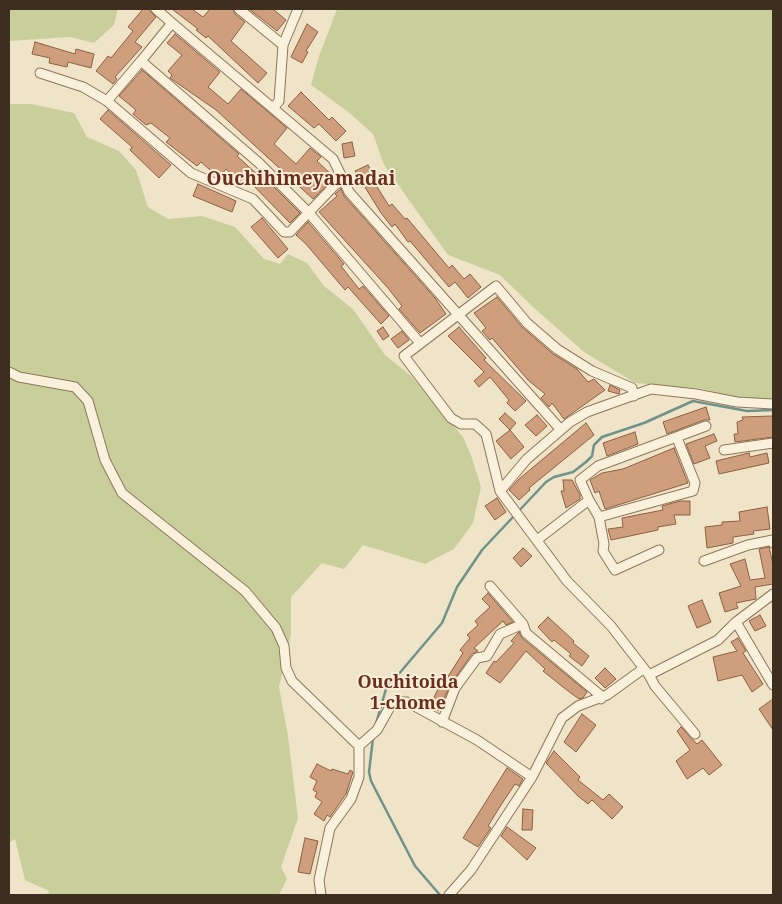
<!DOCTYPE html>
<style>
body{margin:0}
#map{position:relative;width:782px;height:904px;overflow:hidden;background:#f0e4c8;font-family:"Noto Serif",serif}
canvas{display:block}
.frame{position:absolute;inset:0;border:10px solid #3d2e20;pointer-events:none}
</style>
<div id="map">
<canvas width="782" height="904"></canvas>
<div class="frame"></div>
</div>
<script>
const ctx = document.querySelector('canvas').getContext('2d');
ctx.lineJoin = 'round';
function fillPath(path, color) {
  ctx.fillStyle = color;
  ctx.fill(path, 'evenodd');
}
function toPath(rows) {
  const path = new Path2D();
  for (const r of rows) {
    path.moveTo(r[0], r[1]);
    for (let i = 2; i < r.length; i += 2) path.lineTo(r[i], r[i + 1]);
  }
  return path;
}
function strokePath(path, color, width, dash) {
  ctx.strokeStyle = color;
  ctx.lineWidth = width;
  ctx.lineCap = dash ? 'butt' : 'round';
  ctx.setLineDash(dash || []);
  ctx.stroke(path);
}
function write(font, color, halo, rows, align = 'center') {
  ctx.font = font + ' "Noto Serif",serif';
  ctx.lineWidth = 4;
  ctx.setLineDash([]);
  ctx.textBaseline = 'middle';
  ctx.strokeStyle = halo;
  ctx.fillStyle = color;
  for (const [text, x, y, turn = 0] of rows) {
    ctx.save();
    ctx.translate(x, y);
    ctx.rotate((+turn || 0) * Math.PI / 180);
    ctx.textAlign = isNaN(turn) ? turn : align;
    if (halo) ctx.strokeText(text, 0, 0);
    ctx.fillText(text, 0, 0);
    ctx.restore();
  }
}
fillPath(toPath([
 [9,9,118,9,114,25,94,43,70,37,9,41],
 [337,9,773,9,773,402,741,399,704,389,635,383,584,352,533,307,500,275,448,255,384,165,373,134,347,111,311,85,318,59],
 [9,104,31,104,74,113,87,137,119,151,136,170,148,207,168,219,202,216,235,227,264,259,280,264,288,254,307,263,324,286,353,309,385,355,411,376,463,437,472,458,481,487,473,523,454,549,425,564,363,545,344,569,322,563,291,597,291,635,279,687,288,736,298,818,281,867,287,879,279,895,48,895,49,891,25,880,15,839,9,843]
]), '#c9cf9b');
strokePath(toPath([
 [375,727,386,689,442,623,457,587,482,550,546,482,554,477,573,472,586,462,592,456,594,445,602,437,644,423,693,401,747,411,773,410],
 [373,738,369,772,371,781,415,866,440,895]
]), '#6f938a', 2.5);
const building = toPath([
 [143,9,148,9,156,17,135,42,142,47,115,77,117,79,113,84,96,71,108,56,111,58,133,31,128,27,143,9],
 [172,9,192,9,203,17,210,9,233,9,235,14,245,22,231,41,267,73,258,83,208,36,206,38,196,30,198,29,172,9],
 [249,9,273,9,286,20,277,31,249,9],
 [307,24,318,32,306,51,308,52,302,63,291,57,307,24],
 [175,34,220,72,208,87,228,104,241,89,287,128,274,144,296,164,310,148,321,157,317,161,335,178,313,199,216,110,170,78,172,75,168,71,182,55,167,43,175,34],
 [35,42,75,54,76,49,94,54,91,68,68,62,67,67,49,63,50,58,32,54,35,42],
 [142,70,239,154,237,156,258,175,260,173,300,213,290,223,246,178,242,183,226,169,219,178,201,162,197,166,166,142,170,138,151,123,146,125,133,114,136,110,119,96,142,70],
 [301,92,329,120,332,117,346,131,336,141,319,124,314,128,288,106,301,92],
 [108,110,171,165,159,178,130,150,132,147,100,119,108,110],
 [352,142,355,156,344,158,342,144,352,142],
 [368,165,376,181,374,182,389,206,392,204,405,219,407,218,449,268,452,265,464,279,470,274,481,287,468,298,455,282,449,287,410,241,408,242,395,224,392,227,381,213,355,171,368,165],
 [198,184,236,201,232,212,193,196,198,184],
 [341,189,344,196,435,298,446,314,420,333,399,309,402,306,388,288,319,212,337,196,335,194,341,189],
 [262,218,288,249,278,258,251,227,262,218],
 [308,222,344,264,341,266,359,289,363,286,389,316,381,324,348,287,345,290,306,244,296,235,308,222],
 [497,297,522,327,553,354,577,369,588,382,594,379,605,390,564,419,552,403,549,407,541,398,545,394,528,380,492,338,490,340,482,331,486,328,474,313,497,297],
 [383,327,389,336,383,340,377,331,383,327],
 [459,327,486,358,484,360,526,401,515,411,507,403,509,400,490,377,479,387,474,381,484,372,448,336,459,327],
 [402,331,409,340,398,348,391,339,402,331],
 [610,385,620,390,619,394,608,391,610,385],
 [706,407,710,420,704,420,667,434,663,422,706,407],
 [505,413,516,423,510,430,499,419,505,413],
 [537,415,547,426,536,436,525,425,537,415],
 [773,416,773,437,735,442,734,434,738,434,737,422,743,420,742,417,773,416],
 [586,423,594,435,529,488,530,490,519,500,509,490,519,479,586,423],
 [510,430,524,447,511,459,496,441,510,430],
 [635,432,638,444,607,456,603,443,635,432],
 [714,434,717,441,705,446,710,458,694,464,686,444,714,434],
 [674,448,688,483,605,509,599,491,595,493,590,480,602,473,623,469,674,448],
 [749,453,750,457,767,453,769,463,719,474,716,461,749,453],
 [563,480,572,480,580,495,580,499,566,508,561,491,564,491,563,480],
 [497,498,506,512,495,520,485,506,497,498],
 [680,501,690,501,690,515,674,515,676,524,658,527,658,530,611,540,608,529,623,527,622,518,663,510,662,506,680,501],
 [767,507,770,529,753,531,754,534,733,537,733,543,707,548,705,527,722,525,722,522,740,521,739,512,767,507],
 [769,547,773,564,773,584,755,587,756,599,736,603,738,608,725,612,719,593,741,586,730,564,745,559,750,580,765,578,759,549,769,547],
 [523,548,532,556,521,567,513,558,523,548],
 [488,593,513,622,506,625,503,621,474,648,478,651,472,654,450,685,439,711,430,706,444,676,447,678,463,653,460,650,470,638,467,635,478,625,475,621,490,607,482,599,488,593],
 [702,600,711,622,697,628,688,606,702,600],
 [760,615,766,626,755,631,749,621,760,615],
 [548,617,574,641,573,643,589,656,582,666,569,656,571,654,554,640,552,642,538,627,548,617],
 [519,632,522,638,587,692,583,698,579,699,568,691,543,671,545,669,526,651,500,683,486,673,494,661,496,662,514,643,511,641,519,632],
 [738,638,746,651,743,653,763,684,752,692,742,675,718,681,713,657,737,651,731,642,738,638],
 [605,668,616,679,605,688,595,678,605,668],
 [773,699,773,730,759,709,773,699],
 [582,714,596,725,576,752,564,742,582,714],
 [681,727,697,744,702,740,722,765,709,775,703,768,687,779,676,761,690,750,677,731,681,727],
 [554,751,580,777,578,780,603,800,609,794,623,807,612,819,592,800,588,804,578,796,546,763,554,751],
 [317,764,331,771,332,769,348,774,350,770,353,772,346,794,330,817,327,815,324,821,314,814,322,802,315,797,317,792,313,790,317,781,310,777,317,764],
 [507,768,523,779,519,786,515,784,501,805,488,826,491,828,478,847,463,838,507,768],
 [523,809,533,810,532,830,522,830,523,809],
 [507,827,536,848,527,860,501,836,507,827],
 [305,838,318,841,310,874,298,872,305,838]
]);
fillPath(building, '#cf9f7d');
strokePath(building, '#8d5f41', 1);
const minor = toPath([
 [156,9,172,23],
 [239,9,283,45],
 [40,73,83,87,107,101,191,173,253,199,284,232,290,232,335,185,344,181],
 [107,101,141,61],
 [274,107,279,101,283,45,298,9],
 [420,343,309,213,259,163,141,61,172,23,333,159,349,192,561,430],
 [9,372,19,377,75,387,88,401,105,460,122,493,245,591,276,628,284,646,286,668,292,681,359,746,359,777,351,799,330,828,319,880,321,895],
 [634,396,632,388,592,371,557,349,527,323,496,286,404,356,451,418,461,424,475,424,486,434,500,491,567,581,611,626,649,675,718,640,736,622,773,594],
 [724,450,773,443],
 [500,491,527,459,570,422,587,412,651,389,696,394,737,402,773,404],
 [589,500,599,517,604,544,603,551,615,570,659,550],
 [599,517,693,491,695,483,677,438],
 [537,540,589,500,580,480,598,466,706,426],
 [704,561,748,545,773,540,773,543],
 [490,586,523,624,526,633,600,695,601,699],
 [736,622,773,685],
 [649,675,655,686,695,734],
 [442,722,455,688,477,658,487,656,500,634,523,624],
 [359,746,377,730,391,705,400,702,407,702,477,740,532,777],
 [449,895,471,870,532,777,562,718,578,706,607,695,643,669]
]);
strokePath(minor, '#8d765c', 11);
strokePath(minor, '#faf1dc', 9);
write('bold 18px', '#6b2e1e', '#f7eed8', [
 ["Ouchitoida",408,683],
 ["1-chome",408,704]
]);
write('bold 19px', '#6b2e1e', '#f7eed8', [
 ["Ouchihimeyamadai",301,180]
]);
</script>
